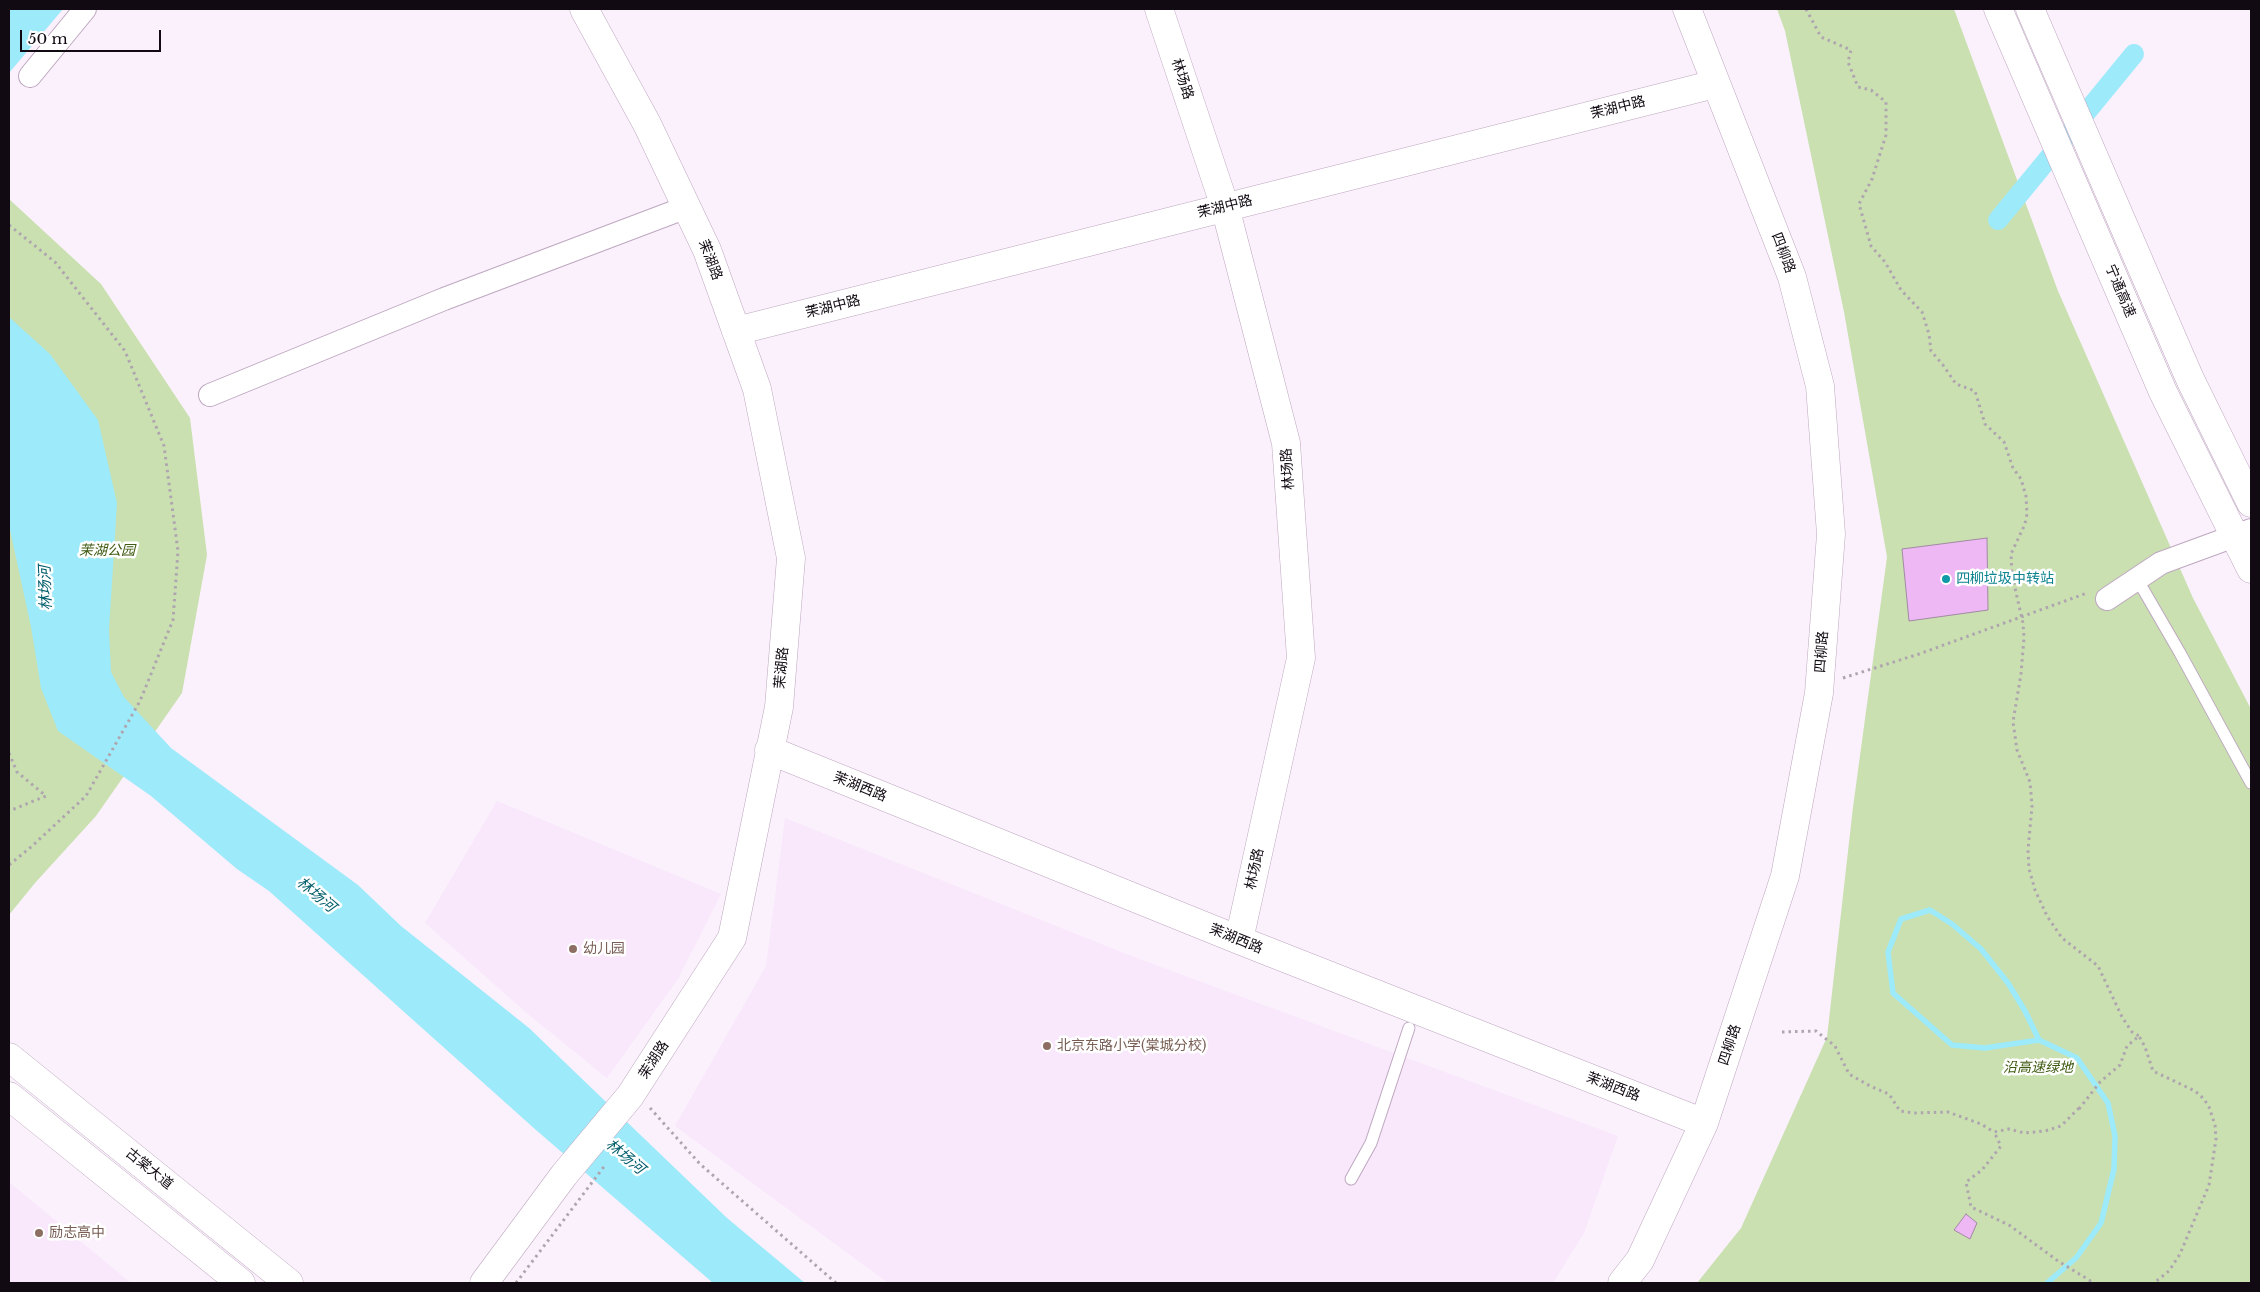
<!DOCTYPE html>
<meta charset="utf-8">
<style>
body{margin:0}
#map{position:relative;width:2260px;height:1292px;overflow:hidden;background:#fbf1fc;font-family:"Libre Baskerville",serif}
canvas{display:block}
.frame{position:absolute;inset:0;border:10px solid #120a13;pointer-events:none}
.scale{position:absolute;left:20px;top:30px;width:141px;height:22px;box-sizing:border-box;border:2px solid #120a13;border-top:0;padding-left:6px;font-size:15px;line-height:18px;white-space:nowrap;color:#120a13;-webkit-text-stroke:4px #fff;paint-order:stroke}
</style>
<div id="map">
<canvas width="2260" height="1292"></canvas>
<div class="frame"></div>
<div class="scale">50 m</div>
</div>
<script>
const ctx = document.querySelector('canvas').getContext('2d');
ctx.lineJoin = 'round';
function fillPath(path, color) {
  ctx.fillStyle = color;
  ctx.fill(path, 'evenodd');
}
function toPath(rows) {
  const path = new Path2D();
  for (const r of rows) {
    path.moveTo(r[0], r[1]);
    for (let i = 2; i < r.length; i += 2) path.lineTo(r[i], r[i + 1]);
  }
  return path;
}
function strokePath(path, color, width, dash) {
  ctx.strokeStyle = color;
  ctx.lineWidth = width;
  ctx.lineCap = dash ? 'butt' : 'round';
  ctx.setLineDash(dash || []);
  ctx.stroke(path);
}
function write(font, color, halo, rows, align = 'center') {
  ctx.font = font + ' "Libre Baskerville","Noto Sans SC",serif';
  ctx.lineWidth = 5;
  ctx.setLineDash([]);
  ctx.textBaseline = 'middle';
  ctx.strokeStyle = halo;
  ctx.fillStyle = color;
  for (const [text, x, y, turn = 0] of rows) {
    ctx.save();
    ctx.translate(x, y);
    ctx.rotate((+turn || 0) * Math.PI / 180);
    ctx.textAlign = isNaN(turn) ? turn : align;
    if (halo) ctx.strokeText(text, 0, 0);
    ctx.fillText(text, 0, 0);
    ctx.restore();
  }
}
fillPath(toPath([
 [497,801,721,894,678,979,607,1078,529,1015,425,923],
 [785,818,1134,957,1618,1136,1584,1233,1553,1283,888,1283,675,1126,766,966],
 [9,1182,131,1283,9,1283]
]), '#f9e7fb');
fillPath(toPath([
 [1777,9,1954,9,2058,291,2193,598,2251,709,2251,1283,1697,1283,1741,1228,1827,1037,1853,807,1887,557,1844,312,1785,31],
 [9,199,101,284,190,418,207,555,182,693,96,816,35,883,9,915]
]), '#cae0b1');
fillPath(toPath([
 [9,9,63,9,9,73],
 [9,317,50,354,98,420,117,503,109,630,111,672,124,697,171,748,358,885,401,926,529,1028,727,1218,805,1283,713,1283,536,1130,269,891,237,869,151,796,58,731,41,688,31,627,9,525]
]), '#9deafa');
strokePath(toPath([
 [2039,1040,2025,1011,2008,983,1981,949,1952,924,1930,910,1901,919,1888,952,1893,993,1952,1045,1985,1048,2039,1040,2077,1058,2108,1103,2115,1136,2114,1169,2101,1223,2076,1258,2047,1283]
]), '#9deafa', 5.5);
strokePath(toPath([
 [1998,220,2134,54]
]), '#9deafa', 20);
const building = toPath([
 [1987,538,1988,610,1909,621,1902,549,1987,538],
 [1966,1214,1977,1223,1970,1239,1954,1230,1966,1214]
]);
fillPath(building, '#edb8f3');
strokePath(building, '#a18ba3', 1);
const lane = toPath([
 [2136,577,2180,653,2251,783],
 [1351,1179,1371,1143,1409,1028]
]);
const street = toPath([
 [30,76,85,9],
 [210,395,444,299,687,207],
 [2107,599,2161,563,2251,530]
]);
const secondary = toPath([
 [1159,9,1225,207,1286,443,1301,658,1239,940],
 [736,331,1715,84],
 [769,750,1239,940,1704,1123],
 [9,1057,289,1283],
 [9,1096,241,1283],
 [484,1283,564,1175,630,1096,732,938,779,707,791,558,757,389,707,250,647,124,584,9],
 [1622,1283,1640,1260,1704,1123,1785,876,1819,693,1831,534,1820,386,1792,277,1687,9]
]);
const highway = toPath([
 [1998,9,2163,392,2251,569],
 [2030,9,2190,379,2251,503]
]);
strokePath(lane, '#bea7c0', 13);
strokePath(street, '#bea7c0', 24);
strokePath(secondary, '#bea7c0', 29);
strokePath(highway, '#bea7c0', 29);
strokePath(toPath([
 [1806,9,1821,37,1851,50,1848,62,1858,87,1871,90,1886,102,1886,135,1872,179,1859,204,1871,246,1885,262,1901,290,1922,312,1929,334,1931,351,1943,365,1956,384,1975,391,1985,424,2004,442,2013,468,2021,479,2026,496,2027,514,2025,524,2011,554,2012,575,2023,623,2024,638,2021,674,2013,722,2017,750,2030,782,2032,806,2028,850,2029,869,2035,890,2047,916,2062,938,2098,966,2122,1017,2132,1032,2139,1036],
 [9,225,55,262,125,351,164,446,178,551,173,620,140,701,86,796,31,847,9,865],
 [1843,678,1919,654,2087,593],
 [9,753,17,772,46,796,9,811],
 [1782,1032,1816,1031,1835,1046,1849,1074,1870,1086,1889,1094,1900,1111,1914,1113,1948,1112,1981,1124,1994,1132],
 [650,1108,700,1164,836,1283],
 [2079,1108,2061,1126,2045,1131,2024,1133,2009,1129,1994,1132,2001,1146,1982,1170,1966,1182,1971,1207,2009,1225,2058,1261,2094,1283],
 [2079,1109,2100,1082,2120,1065,2127,1046,2139,1036,2145,1047,2153,1071,2195,1091,2204,1099,2209,1107,2215,1125,2216,1139,2209,1185,2180,1254,2169,1271,2154,1283],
 [516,1283,606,1164]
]), '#aea5af', 3, [2.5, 4]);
strokePath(lane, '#fff', 11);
strokePath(street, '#fff', 22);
strokePath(secondary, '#fff', 28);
strokePath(highway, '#fff', 28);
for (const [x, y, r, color] of [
 [1946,579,5,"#0f9aa8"],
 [573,949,5,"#8d6e63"],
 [1047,1046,5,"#8d6e63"],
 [39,1233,5,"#8d6e63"]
]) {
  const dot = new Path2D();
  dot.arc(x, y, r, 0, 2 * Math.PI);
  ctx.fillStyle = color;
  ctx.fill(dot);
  strokePath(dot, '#fff', 2);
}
write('14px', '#120a13', '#fff', [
 ["林场路",1182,79,72],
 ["茉湖中路",1618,108,-14],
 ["茉湖中路",1225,207,-14],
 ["四柳路",1783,253,69],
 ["茉湖路",710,260,69],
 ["宁通高速",2120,291,67],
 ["茉湖中路",833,307,-14],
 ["林场路",1288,469,-94],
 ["四柳路",1822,652,-86],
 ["茉湖路",782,668,-85],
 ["茉湖西路",860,787,22],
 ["林场路",1255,869,-78],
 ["茉湖西路",1236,939,22],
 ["四柳路",1730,1045,-72],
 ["茉湖路",654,1060,-57],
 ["茉湖西路",1613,1087,21],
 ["古棠大道",149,1169,39]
]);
write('italic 14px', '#405b12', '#fff', [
 ["茉湖公园",107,551],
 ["沿高速绿地",2038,1068]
]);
write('14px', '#0d838f', '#fff', [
 ["四柳垃圾中转站",1956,579]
], 'left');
write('14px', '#785e54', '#fff', [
 ["幼儿园",583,949],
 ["北京东路小学(棠城分校)",1057,1046],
 ["励志高中",49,1233]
], 'left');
write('italic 15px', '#005d6b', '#fff', [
 ["林场河",46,588,-92],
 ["林场河",316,895,40],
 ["林场河",625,1157,40]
]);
</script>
